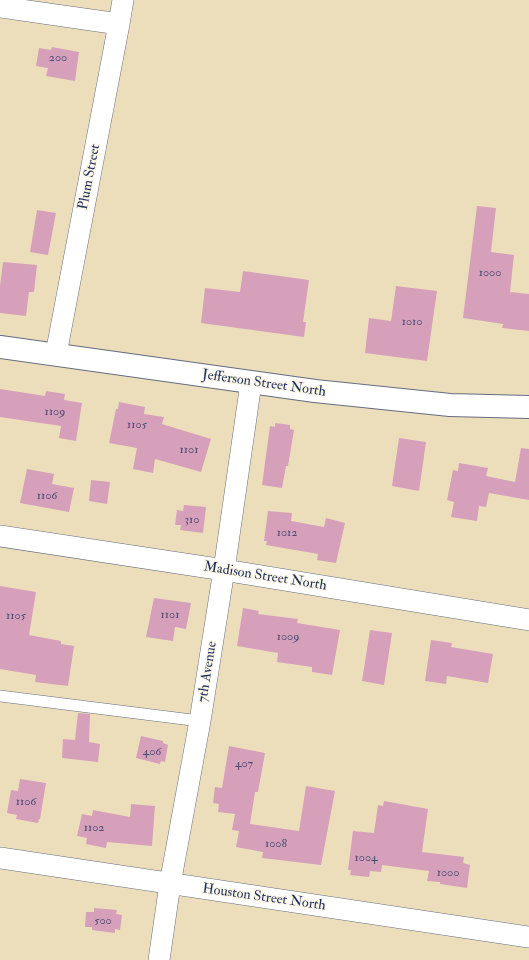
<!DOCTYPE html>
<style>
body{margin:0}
canvas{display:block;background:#ecdebb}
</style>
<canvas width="529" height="960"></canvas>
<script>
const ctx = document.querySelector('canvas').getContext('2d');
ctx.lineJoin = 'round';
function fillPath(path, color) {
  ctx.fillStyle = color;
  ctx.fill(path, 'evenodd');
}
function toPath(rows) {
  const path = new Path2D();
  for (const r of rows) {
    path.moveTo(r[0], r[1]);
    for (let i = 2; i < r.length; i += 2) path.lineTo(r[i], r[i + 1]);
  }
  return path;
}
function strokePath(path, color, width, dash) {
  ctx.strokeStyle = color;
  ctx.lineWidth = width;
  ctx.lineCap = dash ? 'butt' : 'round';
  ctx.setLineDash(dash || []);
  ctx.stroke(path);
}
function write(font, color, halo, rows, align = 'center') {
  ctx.font = font + ' "IM FELL Double Pica",serif';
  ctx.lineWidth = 3;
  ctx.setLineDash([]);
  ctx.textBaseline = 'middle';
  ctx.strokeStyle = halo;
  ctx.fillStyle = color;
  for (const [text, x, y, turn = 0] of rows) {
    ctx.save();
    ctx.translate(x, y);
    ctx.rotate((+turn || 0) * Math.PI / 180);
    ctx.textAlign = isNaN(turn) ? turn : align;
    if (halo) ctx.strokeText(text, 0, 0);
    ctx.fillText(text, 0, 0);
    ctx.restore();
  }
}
fillPath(toPath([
 [52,47,79,52,75,81,46,76,48,68,36,66,39,48,51,50],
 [477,206,496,208,491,252,514,255,510,292,529,294,529,331,502,328,503,324,463,318],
 [37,210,56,213,48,255,30,252],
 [3,262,37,265,34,292,29,292,26,316,0,313,0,286],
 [243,271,309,280,303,322,306,322,304,337,201,323,205,288,240,292],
 [396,286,437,291,427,361,365,353,369,318,391,321],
 [0,389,45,396,46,391,65,394,64,400,82,403,76,441,59,438,61,426,0,417],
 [119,402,145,407,144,414,164,417,162,424,211,439,201,472,155,459,153,473,133,469,137,448,109,443,116,409,118,409],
 [275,423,290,425,290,429,294,430,288,466,286,466,282,488,262,485,270,426,275,427],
 [399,438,426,442,419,491,392,486],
 [521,448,529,449,529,500,489,493,486,507,479,506,477,521,451,517,454,502,447,500,453,470,458,471,459,463,488,468,486,476,515,482],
 [27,469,54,474,52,484,74,488,69,512,20,503],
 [91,480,110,482,107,504,89,501],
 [184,505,206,507,203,533,180,530,181,525,175,525,177,510,183,511],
 [268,511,292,513,291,521,324,527,326,518,345,523,336,563,317,560,318,554,266,545,267,541,264,541],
 [0,586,36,592,29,635,61,641,61,644,74,646,68,686,35,682,36,675,0,669],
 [154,598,191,603,186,629,175,627,173,641,146,637],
 [243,608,259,611,258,614,298,619,297,623,340,630,332,675,312,672,312,667,277,662,278,653,237,646],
 [370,630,392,633,384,685,362,681],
 [431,640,452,643,451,647,493,654,488,683,447,676,446,684,425,681],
 [78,713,90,714,89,742,100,744,98,762,62,758,63,739,75,740],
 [141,736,163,741,163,743,168,745,165,762,161,761,160,764,136,758],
 [229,746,265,753,258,792,255,792,250,824,299,831,306,786,335,791,321,865,262,858,263,852,236,847,239,831,232,830,235,814,218,812,219,804,213,803,215,787,222,788],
 [20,779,46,783,40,819,39,819,38,823,16,819,17,815,7,813,11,790,18,791],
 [384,801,428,809,422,852,464,857,463,863,470,865,467,888,440,884,440,882,427,881,429,871,382,865,381,872,370,871,369,877,350,875,351,870,348,870,353,831,374,833,378,805,383,806],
 [131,804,155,806,152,846,107,842,106,848,86,844,87,838,77,836,82,814,92,816,93,810,130,817],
 [94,908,117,910,116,914,122,915,120,930,115,929,115,933,92,930,92,927,85,927,86,912,94,912]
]), '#d6a0ba');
const service = toPath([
 [0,696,200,721]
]);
const minor = toPath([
 [0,7,119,24],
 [56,354,119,24,123,0],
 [0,536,224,570,529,620],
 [0,858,529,937],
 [159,960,170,884,200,721,224,570,251,383]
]);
const secondary = toPath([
 [0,347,315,391,450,405,529,407]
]);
strokePath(service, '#646c7f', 12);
strokePath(minor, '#646c7f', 22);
strokePath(secondary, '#646c7f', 24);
strokePath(service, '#fff', 11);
strokePath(minor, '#fff', 21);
strokePath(secondary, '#fff', 22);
write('12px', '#4a4b75', null, [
 ["200",58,58],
 ["1000",490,273],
 ["1010",412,322],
 ["1109",55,412],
 ["1105",137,425],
 ["1101",189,450],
 ["1106",47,496],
 ["310",192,520],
 ["1012",287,533],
 ["1101",170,615],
 ["1105",16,616],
 ["1009",288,637],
 ["406",152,752],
 ["407",244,764],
 ["1106",26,802],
 ["1102",94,828],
 ["1008",276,844],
 ["1004",366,858],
 ["1000",448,873],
 ["500",103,921]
]);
write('14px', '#1b2f5e', '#fcf5e5', [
 ["Plum Street",90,177,-79],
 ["Jefferson Street North",264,384,8],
 ["Madison Street North",265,577,9],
 ["7th Avenue",208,672,-81],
 ["Houston Street North",264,898,8]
]);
</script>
